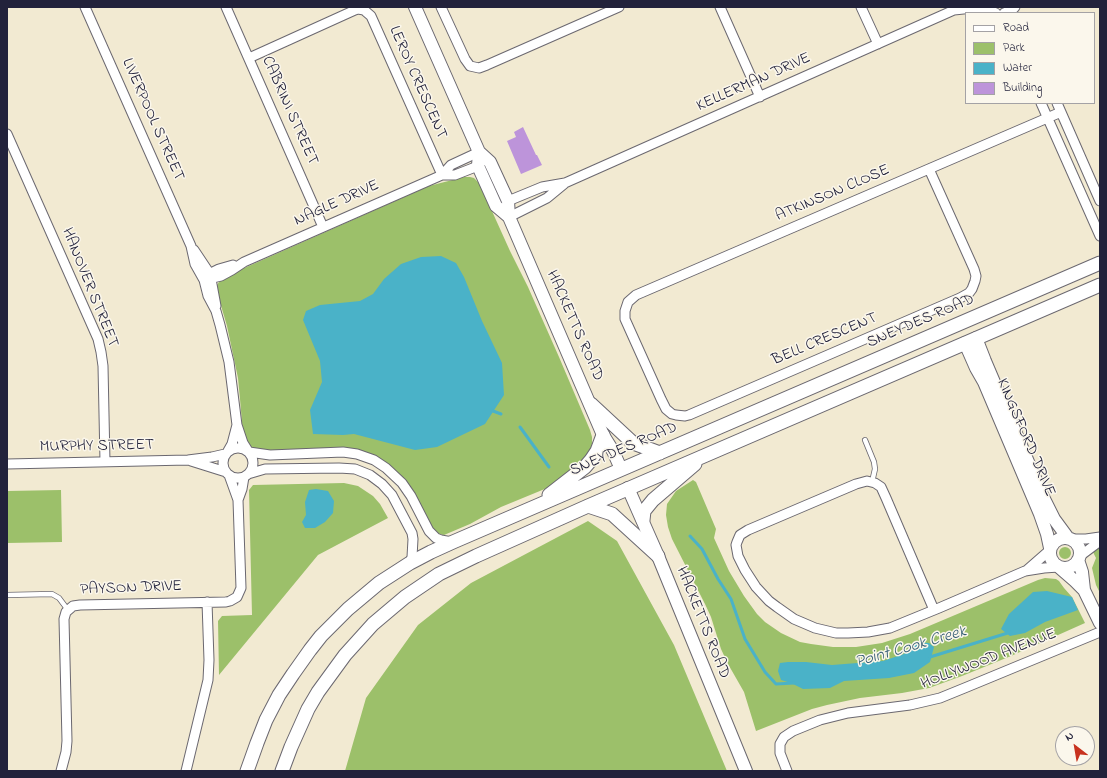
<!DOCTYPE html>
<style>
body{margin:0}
#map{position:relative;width:1107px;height:778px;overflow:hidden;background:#f2ead2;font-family:"Indie Flower",sans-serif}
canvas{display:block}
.frame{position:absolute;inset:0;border:8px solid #22223b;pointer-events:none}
.legend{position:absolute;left:965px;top:12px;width:130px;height:92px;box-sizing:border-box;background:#fbf7ec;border:1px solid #a4a2a5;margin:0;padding:5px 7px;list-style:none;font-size:12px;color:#22223b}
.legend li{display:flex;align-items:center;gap:8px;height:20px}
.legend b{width:20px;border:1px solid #a4a2a5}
.north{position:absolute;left:1055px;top:726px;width:40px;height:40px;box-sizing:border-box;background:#fbf7ec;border:1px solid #a4a2a5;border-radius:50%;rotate:329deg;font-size:11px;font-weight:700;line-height:16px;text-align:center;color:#22223b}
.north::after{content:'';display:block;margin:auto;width:14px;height:18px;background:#c8321e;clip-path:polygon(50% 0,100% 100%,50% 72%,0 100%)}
</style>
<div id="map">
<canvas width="1107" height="778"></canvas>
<div class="frame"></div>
<ul class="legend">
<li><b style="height:5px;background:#fff"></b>Road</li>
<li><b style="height:11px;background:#9cc06a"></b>Park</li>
<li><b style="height:11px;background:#4ab2c8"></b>Water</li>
<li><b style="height:11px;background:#bd94da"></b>Building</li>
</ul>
<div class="north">N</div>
</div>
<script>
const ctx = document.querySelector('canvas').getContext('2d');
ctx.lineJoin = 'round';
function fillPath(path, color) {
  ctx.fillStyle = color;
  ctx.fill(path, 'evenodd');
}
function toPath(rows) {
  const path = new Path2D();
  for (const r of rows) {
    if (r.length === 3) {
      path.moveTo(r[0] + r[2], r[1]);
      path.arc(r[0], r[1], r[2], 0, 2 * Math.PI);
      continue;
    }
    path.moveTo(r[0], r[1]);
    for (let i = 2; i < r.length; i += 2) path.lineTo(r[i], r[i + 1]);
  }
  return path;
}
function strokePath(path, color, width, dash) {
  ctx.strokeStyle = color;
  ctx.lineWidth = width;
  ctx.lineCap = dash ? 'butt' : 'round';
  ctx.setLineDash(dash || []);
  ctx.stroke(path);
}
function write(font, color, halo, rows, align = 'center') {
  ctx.font = font + ' "Indie Flower",sans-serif';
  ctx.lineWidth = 3;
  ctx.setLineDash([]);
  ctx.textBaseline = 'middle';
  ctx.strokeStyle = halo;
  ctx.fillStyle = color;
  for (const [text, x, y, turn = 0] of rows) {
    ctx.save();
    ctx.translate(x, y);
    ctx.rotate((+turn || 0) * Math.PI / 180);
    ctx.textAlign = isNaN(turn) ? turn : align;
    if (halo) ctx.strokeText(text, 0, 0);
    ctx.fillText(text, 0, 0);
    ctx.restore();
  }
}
fillPath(toPath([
 [464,177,470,177,474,178,479,183,482,189,510,251,528,287,559,357,590,430,592,437,592,444,590,454,552,486,501,507,470,524,444,535,439,534,435,532,378,458,263,451,250,448,243,434,240,399,238,378,227,326,217,292,217,285,219,282,224,277,429,186],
 [693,480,696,482,716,529,714,538,729,571,744,596,757,614,765,622,781,633,800,642,811,644,833,647,856,647,882,643,910,634,1038,580,1045,578,1056,579,1059,581,1064,588,1072,597,1085,623,1011,656,962,676,929,688,902,693,860,698,827,705,812,709,756,731,744,692,728,664,721,649,711,617,705,604,672,539,668,527,666,515,667,504,676,491],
 [344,483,358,486,373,496,380,504,388,518,318,555,219,675,218,621,222,616,252,615,249,490,253,485],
 [61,490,62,542,7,543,7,491],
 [588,521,617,541,674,645,727,771,345,771,366,698,418,625,471,583],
 [1065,553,6],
 [1100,547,1100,593,1096,585,1092,568,1096,558,1093,552]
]), '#9cc06a');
fillPath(toPath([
 [441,256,456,263,464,277,482,321,502,363,504,395,485,424,437,447,415,450,354,434,343,435,313,434,310,410,322,382,320,361,303,320,306,311,320,305,360,301,373,294,384,279,401,264,421,257],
 [316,489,328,491,334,501,333,513,325,522,315,528,305,528,302,522,306,515,305,502,309,490],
 [1047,591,1072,597,1078,610,1045,622,1025,633,1010,636,1001,629,1009,614,1033,592],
 [915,642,929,643,934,647,930,662,914,673,889,678,844,681,830,688,803,689,791,683,781,680,778,671,780,663,788,662,806,662,832,665,883,661,904,654]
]), '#4ab2c8');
strokePath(toPath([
 [493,411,501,414],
 [520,427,549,467],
 [690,536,702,549,718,579,731,599,745,639,765,672,776,684,794,683],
 [930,657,1011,632]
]), '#4ab2c8', 3);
fillPath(toPath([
 [523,127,536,155,537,155,542,165,521,174,507,141,516,137,514,132]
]), '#bd94da');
const service = toPath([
 [865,440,874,462,875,469,872,482],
 [7,595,52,594,59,598,68,610]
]);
const minor = toPath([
 [85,7,191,246,195,264,204,280,208,296,216,311,220,325,229,362,237,425,243,443,248,451],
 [226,7,323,227],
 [441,7,465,59,470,66,479,68,487,65,619,7],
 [720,7,760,97],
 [861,7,878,44],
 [986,7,991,11,996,13],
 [954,10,973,8,986,8],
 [1004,13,1012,10,1015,7],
 [249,58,355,10,358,9,364,10,371,16,442,175],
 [1041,103,1100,236],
 [1057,103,1100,201],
 [7,134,98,339,101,352,103,366,105,462],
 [929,169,974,269,976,276,975,281,972,289,969,293,960,298,689,415,685,416,676,415,672,414,666,409,661,399,625,319,625,311,628,302,636,295,1038,122,1061,112],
 [442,175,451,165,479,152],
 [508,201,542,187,565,183,954,10,958,7],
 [509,217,547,198,564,184],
 [194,250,208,271,211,279,216,306],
 [207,277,209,274,219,269,233,265],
 [204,280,221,276,232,270,244,262,442,175,455,175,478,166],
 [238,463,15],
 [228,451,232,444,237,425],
 [249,452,270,455,343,452,357,454,374,460,386,468,402,483,411,496,429,531,436,538,441,540,452,542],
 [191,461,226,472],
 [7,464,188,460,212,457,225,454],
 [248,474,265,469,339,468,355,469,370,475,382,484,392,495,412,533,413,539,412,557,410,563],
 [238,500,242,489,244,477],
 [1071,539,1086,539,1100,537],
 [1080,556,1100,541],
 [1026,571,1050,550],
 [934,610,886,498,881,487,875,483,867,481,856,484,748,530,740,535,737,542,736,545,738,556,745,570,756,587,769,601,777,607,794,619,815,628,836,633,848,633,868,632,890,628,939,608,1025,571,1044,568,1059,567],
 [61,771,66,752,67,741,64,619,66,612,73,606,80,605,226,602,230,601,237,597,241,588,238,500,229,475],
 [186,771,208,680,209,660,207,602],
 [787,771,780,753,780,744,784,737,793,731,820,720,848,713,910,705,940,698,967,687,1100,632]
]);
const tertiary = toPath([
 [415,7,479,152,490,162,508,201,509,217,603,435,613,451,621,469],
 [479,152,478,166,496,206,509,217],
 [976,338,985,361,1043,497,1054,519,1068,538],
 [965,343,976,368,984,382,1040,514,1047,534,1050,548],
 [628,488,658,556,746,771],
 [1065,553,15],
 [1078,560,1082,572,1084,590],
 [1060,568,1075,581,1084,590,1100,623]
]);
const secondary = toPath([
 [591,404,633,443,660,453],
 [549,495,585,467,591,460,597,451,603,435],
 [588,506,612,514,658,556],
 [643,520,644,511,653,500,695,464],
 [247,771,257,743,266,720,279,695,293,674,310,650,321,636,348,609,379,583,410,563,431,552,453,542,1100,263],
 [282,771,291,747,308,709,318,692,345,655,373,624,405,597,439,574,476,556,588,506,1100,285]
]);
strokePath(service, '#6b6870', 6);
strokePath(minor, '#6b6870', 11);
strokePath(tertiary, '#6b6870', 14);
strokePath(secondary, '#6b6870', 15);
strokePath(service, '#fff', 4.5);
strokePath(minor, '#fff', 9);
strokePath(tertiary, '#fff', 12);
strokePath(secondary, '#fff', 13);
write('16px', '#22223b', '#fbf7ec', [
 ["LEROY CRESCENT",417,83,66],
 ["KELLERMAN DRIVE",754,83,-24],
 ["CABRINI STREET",289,111,66],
 ["LIVERPOOL STREET",152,120,66],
 ["ATKINSON CLOSE",833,194,-23],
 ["NAGLE DRIVE",337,204,-24],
 ["HANOVER STREET",89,288,68],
 ["SNEYDES ROAD",921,322,-23],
 ["HACKETTS ROAD",574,326,66],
 ["BELL CRESCENT",825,340,-23],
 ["KINGSFORD DRIVE",1025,438,67],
 ["MURPHY STREET",97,447,-1],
 ["SNEYDES ROAD",624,450,-23],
 ["PAYSON DRIVE",131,589,-2],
 ["HACKETTS ROAD",702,623,68],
 ["HOLLYWOOD AVENUE",989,660,-21]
]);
write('italic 17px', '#325c73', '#fbf7ec', [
 ["Point Cook Creek",911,648,-16]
]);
</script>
